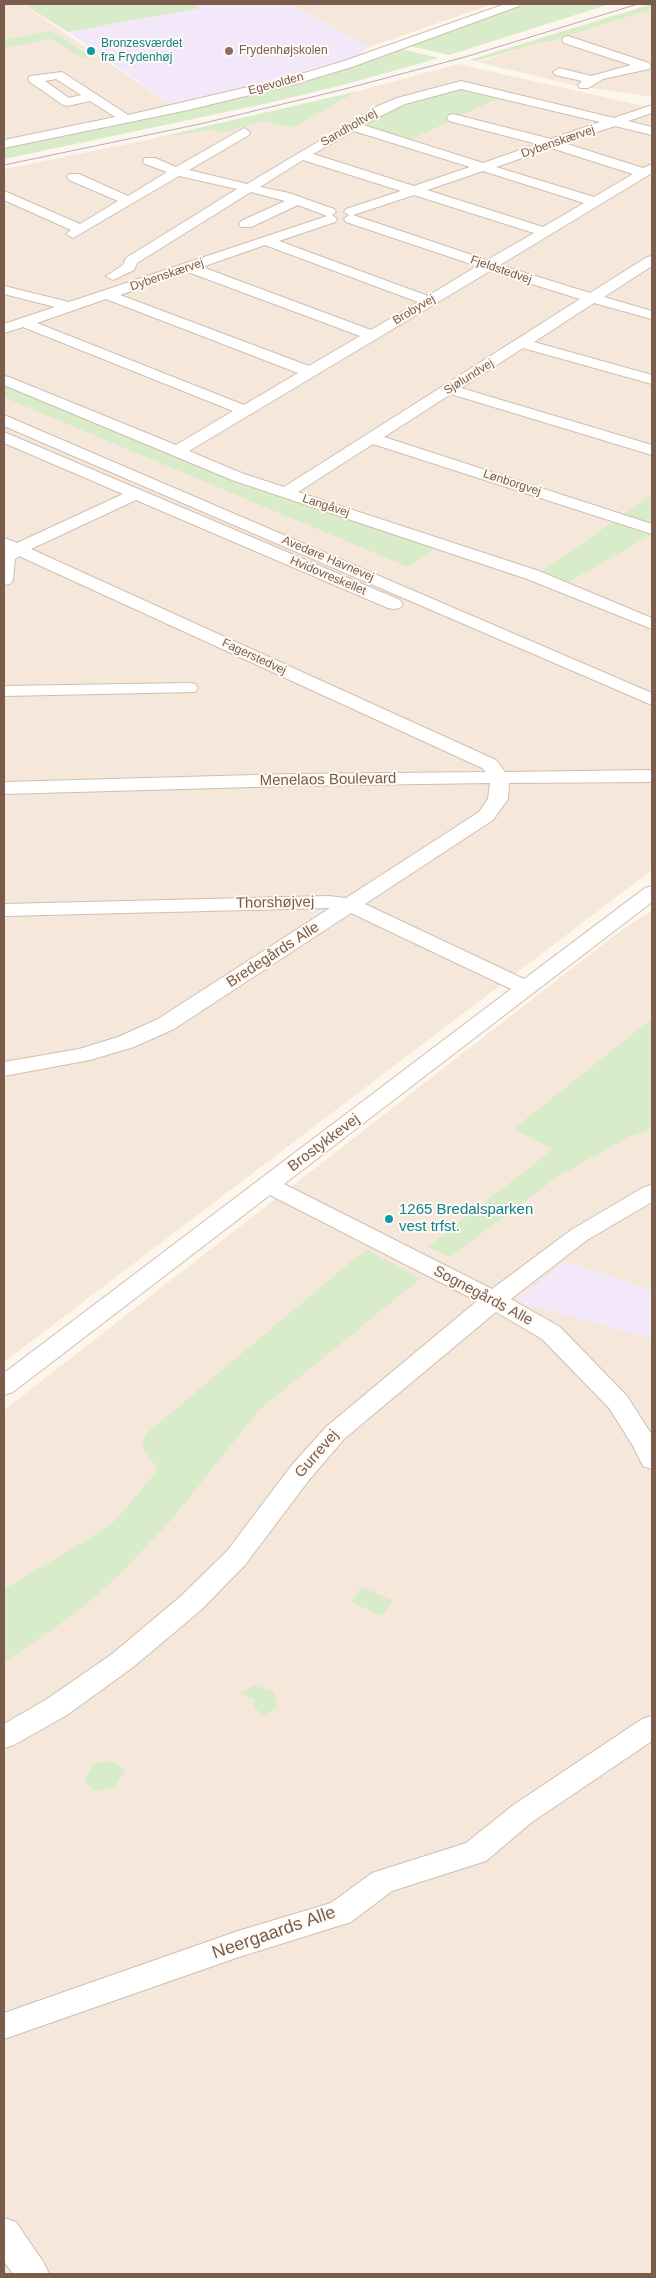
<!DOCTYPE html>
<meta charset="utf-8">
<style>
body{margin:0}
#map{position:relative;width:656px;height:2278px;overflow:hidden;background:#fdf6ec;font-family:Arial,sans-serif}
canvas{display:block}
.frame{position:absolute;inset:0;border:5px solid #7a5c4d;pointer-events:none}
</style>
<div id="map">
<canvas width="656" height="2278"></canvas>
<div class="frame"></div>
</div>
<script>
const ctx = document.querySelector('canvas').getContext('2d');
ctx.lineJoin = 'round';
function fillPath(path, color) {
  ctx.fillStyle = color;
  ctx.fill(path, 'evenodd');
}
function toPath(rows) {
  const path = new Path2D();
  for (const r of rows) {
    path.moveTo(r[0], r[1]);
    for (let i = 2; i < r.length; i += 2) path.lineTo(r[i], r[i + 1]);
  }
  return path;
}
function strokePath(path, color, width, dash) {
  ctx.strokeStyle = color;
  ctx.lineWidth = width;
  ctx.lineCap = dash ? 'butt' : 'round';
  ctx.setLineDash(dash || []);
  ctx.stroke(path);
}
function write(font, color, halo, rows, align = 'center') {
  ctx.font = font + ' Arial,sans-serif';
  ctx.lineWidth = 4;
  ctx.setLineDash([]);
  ctx.textBaseline = 'middle';
  ctx.strokeStyle = halo;
  ctx.fillStyle = color;
  for (const [text, x, y, turn = 0] of rows) {
    ctx.save();
    ctx.translate(x, y);
    ctx.rotate((+turn || 0) * Math.PI / 180);
    ctx.textAlign = isNaN(turn) ? turn : align;
    if (halo) ctx.strokeText(text, 0, 0);
    ctx.fillText(text, 0, 0);
    ctx.restore();
  }
}
fillPath(toPath([
 [4,4,22,4,174,107,4,141],
 [290,4,493,4,369,47],
 [652,9,652,97,573,85,477,62,547,41,552,41],
 [458,64,652,108,652,870,4,1362,4,169,147,140,211,130,224,133,262,121,293,128,358,91],
 [652,911,652,2274,4,2274,4,1410,624,928]
]), '#f5e8da');
fillPath(toPath([
 [193,4,290,4,369,47,358,56,174,107,68,32,199,8],
 [565,1261,652,1290,652,1339,516,1301]
]), '#f3e8fa');
fillPath(toPath([
 [23,4,193,4,200,8,68,32],
 [526,4,610,4,449,55,410,46],
 [652,4,652,9,552,41,547,41,476,61,469,60],
 [51,31,89,56,82,58,51,39,4,48,4,40],
 [401,49,439,58,339,86,264,104,4,159,4,147,170,113,345,68],
 [453,90,465,90,498,98,410,140,362,125,390,110,408,103],
 [358,91,293,128,262,121,224,133,211,130,147,140],
 [4,386,250,487,432,547,432,552,408,567,15,402,4,396],
 [652,493,652,524,624,514],
 [614,521,652,534,569,582,541,572],
 [652,1019,652,1128,628,1137,557,1177,450,1257,428,1247,553,1149,513,1129],
 [366,1249,420,1279,259,1410,172,1519,120,1574,79,1611,4,1662,4,1589,85,1541,116,1520,156,1472,156,1466,142,1446,146,1434],
 [361,1587,393,1600,382,1616,351,1602],
 [253,1685,274,1692,278,1706,264,1716,254,1707,254,1699,241,1694],
 [114,1762,125,1770,115,1787,96,1792,84,1780,94,1763]
]), '#d8ecc9');
const minor = toPath([
 [505,4,521,4,519,6,352,67,299,83,188,110,4,148,4,140,115,117,90,101,67,106,63,105,30,82,28,79,30,76,62,72,128,115,291,77,344,61,505,4],
 [56,79,81,95,69,98,45,81,56,79],
 [568,36,649,63,651,66,649,69,603,79,588,88,580,88,578,85,582,81,555,75,553,72,559,68,591,76,631,65,564,43,562,40,564,37,568,36],
 [461,81,614,118,652,105,652,113,628,121,652,127,652,135,615,126,564,143,643,168,652,164,652,173,500,265,590,293,647,257,652,256,652,266,604,297,652,311,652,319,594,303,534,342,652,375,652,384,523,348,461,388,652,445,652,455,451,394,384,437,652,524,652,534,373,444,298,492,539,571,652,618,652,629,527,579,232,480,4,385,4,376,9,377,176,445,233,411,23,327,4,333,4,324,55,307,4,294,4,286,69,302,327,216,298,205,251,227,241,227,239,224,241,221,285,201,251,192,137,263,134,270,113,280,106,276,123,265,126,258,237,189,179,176,73,238,66,234,71,230,4,200,4,191,80,224,118,201,69,180,67,177,69,174,79,174,128,196,167,172,145,164,143,161,145,158,155,158,176,167,244,128,250,132,249,135,189,170,247,184,378,106,397,98,461,81],
 [461,89,600,122,551,139,453,114,449,115,447,118,449,121,537,144,483,163,363,125,405,104,461,89],
 [354,131,470,167,414,186,313,154,354,131],
 [551,148,633,174,594,197,496,167,551,148],
 [303,160,401,191,346,209,344,212,349,215,344,219,346,222,477,266,428,296,279,241,335,222,337,219,332,215,336,212,334,209,289,193,260,187,303,160],
 [483,171,584,203,543,227,427,190,483,171],
 [414,195,534,233,487,260,353,215,414,195],
 [265,245,418,302,371,330,202,267,265,245],
 [490,271,580,299,284,487,244,474,189,451,490,271],
 [188,272,360,336,309,366,120,295,188,272],
 [106,299,298,373,244,405,37,323,106,299],
 [4,415,652,693,652,705,4,426,4,415],
 [4,432,400,600,403,604,400,608,394,609,388,608,136,500,31,549,496,760,505,772,652,770,652,782,509,783,508,799,493,820,365,904,524,979,645,888,652,886,652,902,284,1184,492,1289,571,1230,644,1187,652,1185,652,1202,587,1240,511,1299,560,1327,627,1396,652,1435,652,1469,643,1466,633,1446,609,1408,542,1339,496,1312,344,1439,309,1480,245,1565,201,1610,132,1668,67,1715,14,1745,4,1748,4,1724,47,1699,112,1654,181,1596,227,1551,291,1466,326,1427,477,1301,270,1195,13,1392,4,1395,4,1373,511,989,351,913,174,1029,134,1047,90,1060,4,1076,4,1062,79,1049,118,1037,158,1019,330,908,4,916,4,904,329,896,346,898,479,812,488,799,490,783,290,786,4,794,4,782,290,774,486,772,482,768,19,556,15,559,13,580,10,584,4,585,4,551,6,550,4,549,4,538,17,543,123,494,4,443,4,432],
 [189,683,195,684,198,688,195,692,4,696,4,686,189,683],
 [652,1716,652,1741,532,1822,486,1861,392,1891,351,1922,239,1957,4,2039,4,2013,238,1931,331,1903,372,1873,466,1843,512,1806,642,1719,652,1716],
 [4,2218,16,2222,44,2263,49,2274,13,2274,4,2261,4,2218]
]);
strokePath(minor, '#d1beb0', 2);
fillPath(minor, '#fff');
strokePath(toPath([
 [4,165,200,124,341,90,465,57,638,4]
]), '#b9a8c9', 1);
for (const [x, y, r, color] of [
 [91,51,5,"#0f9aa8"],
 [229,51,5,"#8d6e63"],
 [389,1219,5,"#0f9aa8"]
]) {
  const dot = new Path2D();
  dot.arc(x, y, r, 0, 2 * Math.PI);
  ctx.fillStyle = color;
  ctx.fill(dot);
  strokePath(dot, '#fffaf3', 2);
}
write('12px', '#0d838f', '#fffaf3', [
 ["Bronzesværdet",101,44],
 ["fra Frydenhøj",101,58]
], 'left');
write('12px', '#785e54', '#fffaf3', [
 ["Frydenhøjskolen",239,51]
], 'left');
write('12px', '#7a5c4d', '#fffaf3', [
 ["Egevolden",276,84,-15],
 ["Sandholtvej",349,128,-30],
 ["Dybenskærvej",558,142,-19],
 ["Fjeldstedvej",501,270,19],
 ["Dybenskærvej",167,275,-19],
 ["Brobyvej",414,310,-31],
 ["Sjølundvej",469,377,-32],
 ["Lønborgvej",512,483,18],
 ["Langåvej",326,506,18],
 ["Avedøre Havnevej",328,559,23],
 ["Hvidovreskellet",328,576,23],
 ["Fagerstedvej",254,657,25]
]);
write('15px', '#7a5c4d', '#fffaf3', [
 ["Menelaos Boulevard",328,780,-1],
 ["Thorshøjvej",275,903,-1],
 ["Bredegårds Alle",273,955,-33],
 ["Brostykkevej",324,1143,-37],
 ["Sognegårds Alle",483,1296,28],
 ["Gurrevej",317,1454,-49]
]);
write('15px', '#0d838f', '#fffaf3', [
 ["1265 Bredalsparken",399,1210],
 ["vest trfst.",399,1227]
], 'left');
write('18px', '#7a5c4d', '#fffaf3', [
 ["Neergaards Alle",274,1933,-19]
]);
</script>
